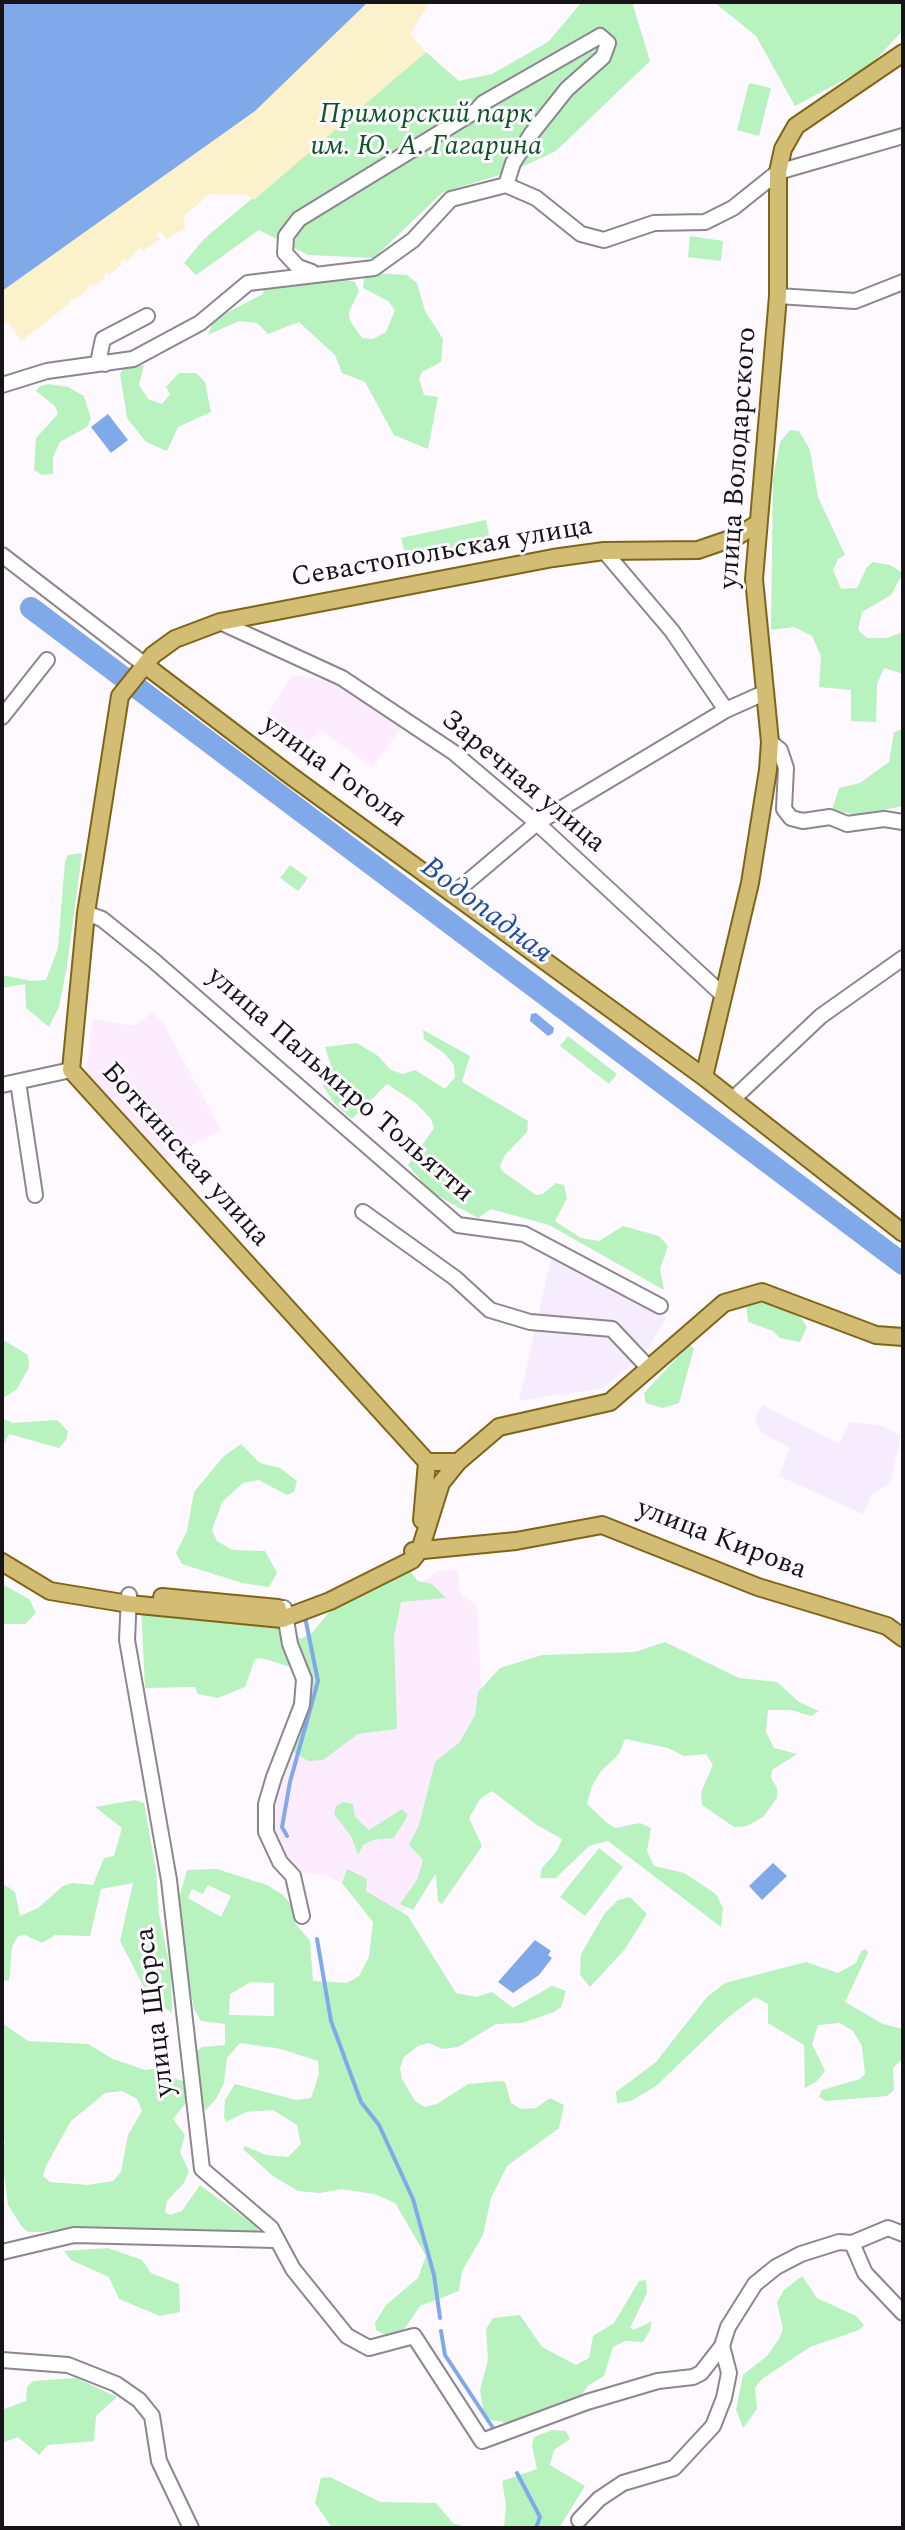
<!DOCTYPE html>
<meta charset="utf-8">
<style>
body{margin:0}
#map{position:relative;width:905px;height:2530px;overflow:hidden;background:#fef8ff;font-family:Spectral,serif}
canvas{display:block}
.frame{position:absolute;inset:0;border:4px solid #171418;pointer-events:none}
</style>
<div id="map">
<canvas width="905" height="2530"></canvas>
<div class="frame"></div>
</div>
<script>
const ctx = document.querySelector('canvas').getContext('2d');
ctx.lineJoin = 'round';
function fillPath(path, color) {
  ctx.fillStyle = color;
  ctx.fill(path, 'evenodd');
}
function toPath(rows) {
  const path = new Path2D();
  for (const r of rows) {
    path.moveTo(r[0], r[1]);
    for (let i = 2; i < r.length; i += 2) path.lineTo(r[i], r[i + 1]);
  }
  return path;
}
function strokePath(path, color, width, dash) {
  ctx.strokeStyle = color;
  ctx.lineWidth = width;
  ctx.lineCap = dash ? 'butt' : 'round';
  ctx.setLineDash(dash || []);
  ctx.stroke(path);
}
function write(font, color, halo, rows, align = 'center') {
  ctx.font = font + ' Spectral,serif';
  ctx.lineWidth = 6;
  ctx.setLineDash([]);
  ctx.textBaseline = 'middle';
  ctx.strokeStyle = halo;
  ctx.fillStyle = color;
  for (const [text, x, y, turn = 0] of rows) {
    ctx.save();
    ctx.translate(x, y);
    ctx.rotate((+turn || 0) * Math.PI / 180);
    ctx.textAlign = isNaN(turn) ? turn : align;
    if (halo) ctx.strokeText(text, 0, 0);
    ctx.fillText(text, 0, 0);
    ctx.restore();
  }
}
fillPath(toPath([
 [551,1258,662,1312,666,1319,645,1353,603,1388,519,1401],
 [762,1405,839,1444,850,1422,882,1426,901,1436,890,1483,872,1494,863,1514,779,1476,790,1448,762,1433,755,1419]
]), '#f5ecfd');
fillPath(toPath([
 [292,675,342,683,402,726,373,767,320,730,304,748,265,719],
 [152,1013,162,1021,221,1130,164,1160,86,1074,93,1019,134,1026],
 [458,1570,461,1596,477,1604,483,1727,448,1840,399,1918,327,1875,301,1873,284,1858,269,1832,280,1787,310,1712,399,1592,431,1578,437,1571]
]), '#fcecfe');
fillPath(toPath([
 [582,2,632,2,650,61,556,151,513,171,443,192,374,258,308,255,259,230,196,275,184,263,204,239,426,52,459,81,492,74,548,42],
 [714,2,903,2,903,30,870,66,795,106,756,36],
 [749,83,771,88,759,136,737,130],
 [690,236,723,241,721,261,688,257],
 [377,273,407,275,417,283,425,311,443,339,441,362,422,372,419,379,424,395,438,397,428,449,394,435,365,382,342,373,335,355,299,322,268,334,257,323,239,321,208,335,213,320,263,294,264,287,347,280,355,282,359,291,349,312,350,321,362,338,373,339,386,332,395,310,388,301,363,288,364,279],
 [144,365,139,385,148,399,162,404,170,394,166,387,179,373,196,373,205,382,211,412,178,427,167,451,146,442,127,418,120,374,124,367],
 [49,384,68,387,84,396,91,419,87,427,60,442,53,457,53,474,42,475,34,470,36,438,58,414,55,406,36,391,40,386],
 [790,430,799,431,810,450,818,497,845,555,838,559,833,570,841,589,857,588,867,567,873,562,890,565,903,573,891,595,862,612,858,630,867,638,887,638,903,632,903,674,884,668,877,684,876,722,851,721,851,690,819,687,821,656,812,636,794,627,771,630,773,478,780,442],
 [486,520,492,551,409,568,401,538],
 [903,729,903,806,857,815,832,810,839,788,860,783,889,762,894,732],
 [82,853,67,966,59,1007,49,1027,26,1008,25,984,2,988,2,975,32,981,46,980,58,948,65,861,68,855],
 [290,865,308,878,298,891,280,878],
 [423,1030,470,1056,462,1082,528,1121,527,1132,505,1155,500,1166,502,1171,536,1195,543,1194,556,1183,564,1185,567,1198,555,1221,581,1238,599,1241,623,1226,659,1236,668,1246,660,1269,664,1290,549,1225,491,1209,478,1218,431,1192,408,1165,434,1128,431,1119,416,1103,387,1084,352,1119,335,1104,323,1086,332,1069,325,1047,357,1043,378,1056,391,1070,403,1074,415,1070,445,1089,455,1077,454,1065,445,1054,424,1039],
 [568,1036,617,1074,609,1084,560,1046],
 [764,1299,801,1318,807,1327,800,1342,780,1338,773,1331,748,1322,746,1304],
 [2,1339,28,1355,29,1367,17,1389,2,1399],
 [689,1345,694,1348,679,1403,663,1408,646,1403,644,1393],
 [2,1418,13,1423,57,1420,68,1431,66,1440,59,1448,9,1434,2,1448],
 [241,1444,260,1463,280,1468,297,1481,294,1492,287,1495,259,1480,243,1483,222,1502,212,1530,217,1541,232,1550,265,1551,277,1573,269,1587,242,1583,182,1564,176,1553,187,1531,194,1492,224,1456],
 [407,1567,418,1581,432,1584,446,1598,401,1602,394,1637,397,1729,358,1734,323,1760,308,1761,287,1748,287,1723,299,1679,296,1669,262,1658,255,1659,245,1687,218,1698,198,1694,195,1687,145,1688,141,1604,278,1626,301,1639,313,1632,334,1606],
 [2,1584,29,1599,36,1613,25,1624,2,1624],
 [665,1642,739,1678,777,1682,799,1702,819,1711,811,1716,791,1710,768,1710,766,1732,774,1748,797,1754,772,1770,771,1778,777,1788,777,1798,763,1817,747,1826,734,1827,702,1805,701,1792,713,1765,706,1754,684,1756,668,1748,625,1739,619,1754,601,1771,592,1786,587,1804,607,1823,615,1828,640,1823,651,1828,647,1851,654,1866,684,1873,716,1894,723,1908,721,1927,608,1841,589,1846,556,1878,540,1878,542,1868,557,1851,562,1839,537,1825,492,1791,480,1799,469,1818,482,1846,442,1904,438,1901,436,1873,413,1910,400,1904,417,1880,423,1860,409,1845,419,1825,435,1762,460,1742,475,1715,478,1692,500,1668,542,1655,635,1652],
 [135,1800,144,1803,156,1870,159,1914,171,1972,172,2013,149,1997,120,1941,133,1883,101,1889,90,1936,55,1935,42,1943,25,1935,18,1936,12,1947,9,1981,2,1980,2,1883,15,1892,20,1916,38,1908,63,1886,72,1883,93,1885,104,1858,114,1856,122,1828,95,1807],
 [343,1802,353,1804,355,1817,369,1830,402,1809,408,1815,394,1838,373,1840,363,1845,358,1855,351,1836,334,1814,336,1806],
 [599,1848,623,1867,585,1916,560,1897],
 [217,1869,267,1885,283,1895,293,1907,295,1923,310,1941,313,1981,347,1983,359,1976,369,1957,373,1922,342,1883,347,1869,367,1879,366,1891,408,1916,456,1993,476,1997,492,1992,513,2008,552,1986,566,1991,561,2007,554,2012,522,2023,496,2024,458,2047,442,2049,429,2043,418,2046,404,2057,400,2068,402,2079,415,2101,425,2107,437,2104,468,2084,500,2081,505,2082,511,2103,521,2109,536,2108,550,2098,564,2105,559,2128,507,2166,491,2198,483,2235,462,2271,459,2291,420,2306,401,2334,385,2335,376,2330,375,2323,386,2305,418,2278,426,2256,395,2203,374,2194,341,2189,320,2193,298,2191,273,2176,243,2149,245,2146,266,2155,288,2157,301,2144,297,2125,273,2110,246,2112,226,2122,224,2117,225,2100,235,2084,296,2100,311,2098,319,2074,318,2061,281,2049,240,2043,227,2058,224,2083,216,2099,206,2110,199,2103,195,2053,202,2047,225,2045,225,2024,201,2021,194,2009,176,1911,187,1870],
 [208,1885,231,1896,221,1917,188,1898,192,1889,203,1894],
 [251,1982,274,1983,274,2016,229,2015,230,1994],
 [630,1897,647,1914,625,1949,590,1987,580,1975,581,1954,605,1913,618,1900],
 [866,1949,868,1953,845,2002,883,2024,903,2029,903,2058,893,2068,894,2090,887,2096,826,2101,819,2097,822,2090,860,2079,865,2074,862,2046,853,2031,840,2023,818,2025,812,2044,825,2071,816,2082,805,2088,804,2045,768,2023,768,2004,755,1997,726,2019,656,2086,631,2101,617,2103,616,2092,656,2062,707,1997,725,1983,806,1962,838,1973,856,1963,861,1951],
 [2,2023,28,2041,88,2044,113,2059,145,2070,164,2067,166,2076,183,2081,186,2085,185,2104,173,2119,185,2135,180,2152,189,2171,184,2183,167,2201,165,2212,170,2215,182,2211,200,2185,257,2227,259,2234,75,2228,41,2232,28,2232,22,2227,8,2205,2,2157,5,2142,2,2140],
 [122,2091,137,2099,142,2111,128,2135,121,2172,113,2181,88,2185,50,2182,43,2176,46,2166,71,2121,105,2093],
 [108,2248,142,2260,151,2273,179,2284,180,2312,160,2316,119,2299,109,2277,71,2260,64,2251],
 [802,2276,817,2298,856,2316,864,2325,859,2330,810,2347,762,2379,755,2388,757,2409,743,2428,736,2410,743,2375,767,2356,779,2339,783,2329,777,2302,784,2290],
 [646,2280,647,2293,630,2328,634,2330,652,2321,650,2330,643,2342,625,2341,613,2347,604,2376,589,2385,577,2400,509,2423,491,2420,484,2415,480,2390,488,2360,486,2329,493,2318,520,2315,542,2347,576,2365,589,2358,593,2336,614,2323,639,2281],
 [76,2378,117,2397,96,2416,94,2441,48,2445,39,2455,18,2437,2,2443,2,2410,26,2401,27,2387,33,2381],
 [552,2430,566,2431,570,2439,554,2450,550,2465,585,2486,559,2528,504,2528,506,2505,502,2481,537,2469,532,2445,534,2437],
 [330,2477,380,2502,436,2503,453,2523,467,2528,332,2528,315,2503,321,2478]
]), '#b7f2bf');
fillPath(toPath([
 [368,2,430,2,410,34,426,52,254,200,246,195,209,194,184,216,185,228,167,239,160,231,156,235,160,239,143,251,140,248,126,262,124,259,120,262,121,265,109,275,106,272,103,279,93,287,90,284,86,287,88,290,74,300,70,298,69,304,21,341,9,322,2,324,2,291,255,111]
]), '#fbf1cb');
fillPath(toPath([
 [2,2,368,2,255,111,2,291],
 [108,414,128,440,111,453,91,427],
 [536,1013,554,1028,553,1033,548,1036,530,1021,531,1014],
 [773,1863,787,1876,762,1900,749,1886],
 [535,1940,551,1951,548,1955,552,1958,539,1975,513,1993,498,1982]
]), '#7fa9e9');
strokePath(toPath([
 [287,1836,282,1827,290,1782,318,1681,305,1617],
 [317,1939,331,2021,361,2102,379,2125,413,2199,434,2275,440,2318],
 [441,2331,445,2355,495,2431],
 [517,2473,540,2517,536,2528]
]), '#7fa9e9', 4);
strokePath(toPath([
 [31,608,903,1264]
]), '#7fa9e9', 22);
const minor = toPath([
 [312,272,298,267,285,253,286,236,299,219,477,110,483,103,600,36,608,43,603,57,567,89,532,133,513,163,506,185],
 [778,296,855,301,903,282],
 [105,364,99,358,103,339,147,316],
 [2,385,47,371,133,359,200,323,248,283,374,268,413,240,451,199,506,185,536,198,581,234,604,240,654,223,705,222,733,208,778,172,903,136],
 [604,551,672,631,726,710],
 [2,555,145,665],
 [220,622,342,678,453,752,537,823,724,996],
 [2,717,47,660],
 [770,742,780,750,786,768,784,809,791,818,803,821,830,817,847,824,884,819,903,822],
 [453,894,537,823,726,710,764,693],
 [86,913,102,919,153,960,458,1225,524,1234,660,1306],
 [18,1082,35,1195],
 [2,1085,71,1070],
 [733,1099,821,1016,903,958],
 [363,1212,455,1278,490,1310,530,1322,612,1329,645,1364],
 [129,1595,127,1640,169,1880,202,2169,271,2228,293,2269,347,2336,369,2348,414,2336,482,2441,587,2402,658,2381,693,2377,701,2373,722,2346,728,2327,755,2284,776,2267,801,2254,839,2242,852,2243,888,2228,903,2234],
 [284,1608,290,1644,304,1679,302,1705,274,1777,266,1804,266,1832,280,1862,293,1876,302,1916],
 [852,2243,865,2273,903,2313],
 [2,2252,74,2235,275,2240],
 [2,2360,68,2365,116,2384,139,2400,152,2416,159,2461,191,2528],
 [579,2520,599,2499,623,2483,674,2468,713,2426,724,2398,729,2373,722,2346]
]);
const major = toPath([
 [145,665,291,776,704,1077,903,1233],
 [704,1077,750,883,768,770,770,742,754,579,778,296,778,172,783,149,796,126,903,53],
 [458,1462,427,1462,71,1070,86,913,120,696,153,655,175,639,220,622,553,558,604,551,698,550,736,537,757,524],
 [422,1520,427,1462],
 [413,1551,516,1541,602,1525,758,1587,887,1626,903,1638],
 [2,1562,50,1591,129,1604,282,1619,330,1601,412,1560,420,1550,441,1483,458,1462,499,1427,610,1402,724,1303,762,1292,876,1335,903,1337],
 [162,1597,278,1608]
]);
strokePath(minor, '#8e858f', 18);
strokePath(major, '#7e6517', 20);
strokePath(minor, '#fff', 14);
strokePath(major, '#d3bc73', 16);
write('italic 28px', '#0c5623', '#fef8ff', [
 ["Приморский парк",426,117],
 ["им. Ю. А. Гагарина",426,149]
]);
write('28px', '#171418', '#fef8ff', [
 ["улица Володарского",740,458,-86],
 ["Севастопольская улица",442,554,-10],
 ["улица Гоголя",333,773,36],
 ["Заречная улица",522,783,40],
 ["улица Пальмиро Тольятти",339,1086,41],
 ["Боткинская улица",184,1156,48],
 ["улица Кирова",721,1541,21],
 ["улица Щорса",157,2012,-97]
]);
write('italic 30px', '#1b4f9a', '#fef8ff', [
 ["Водопадная",485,912,37]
]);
</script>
